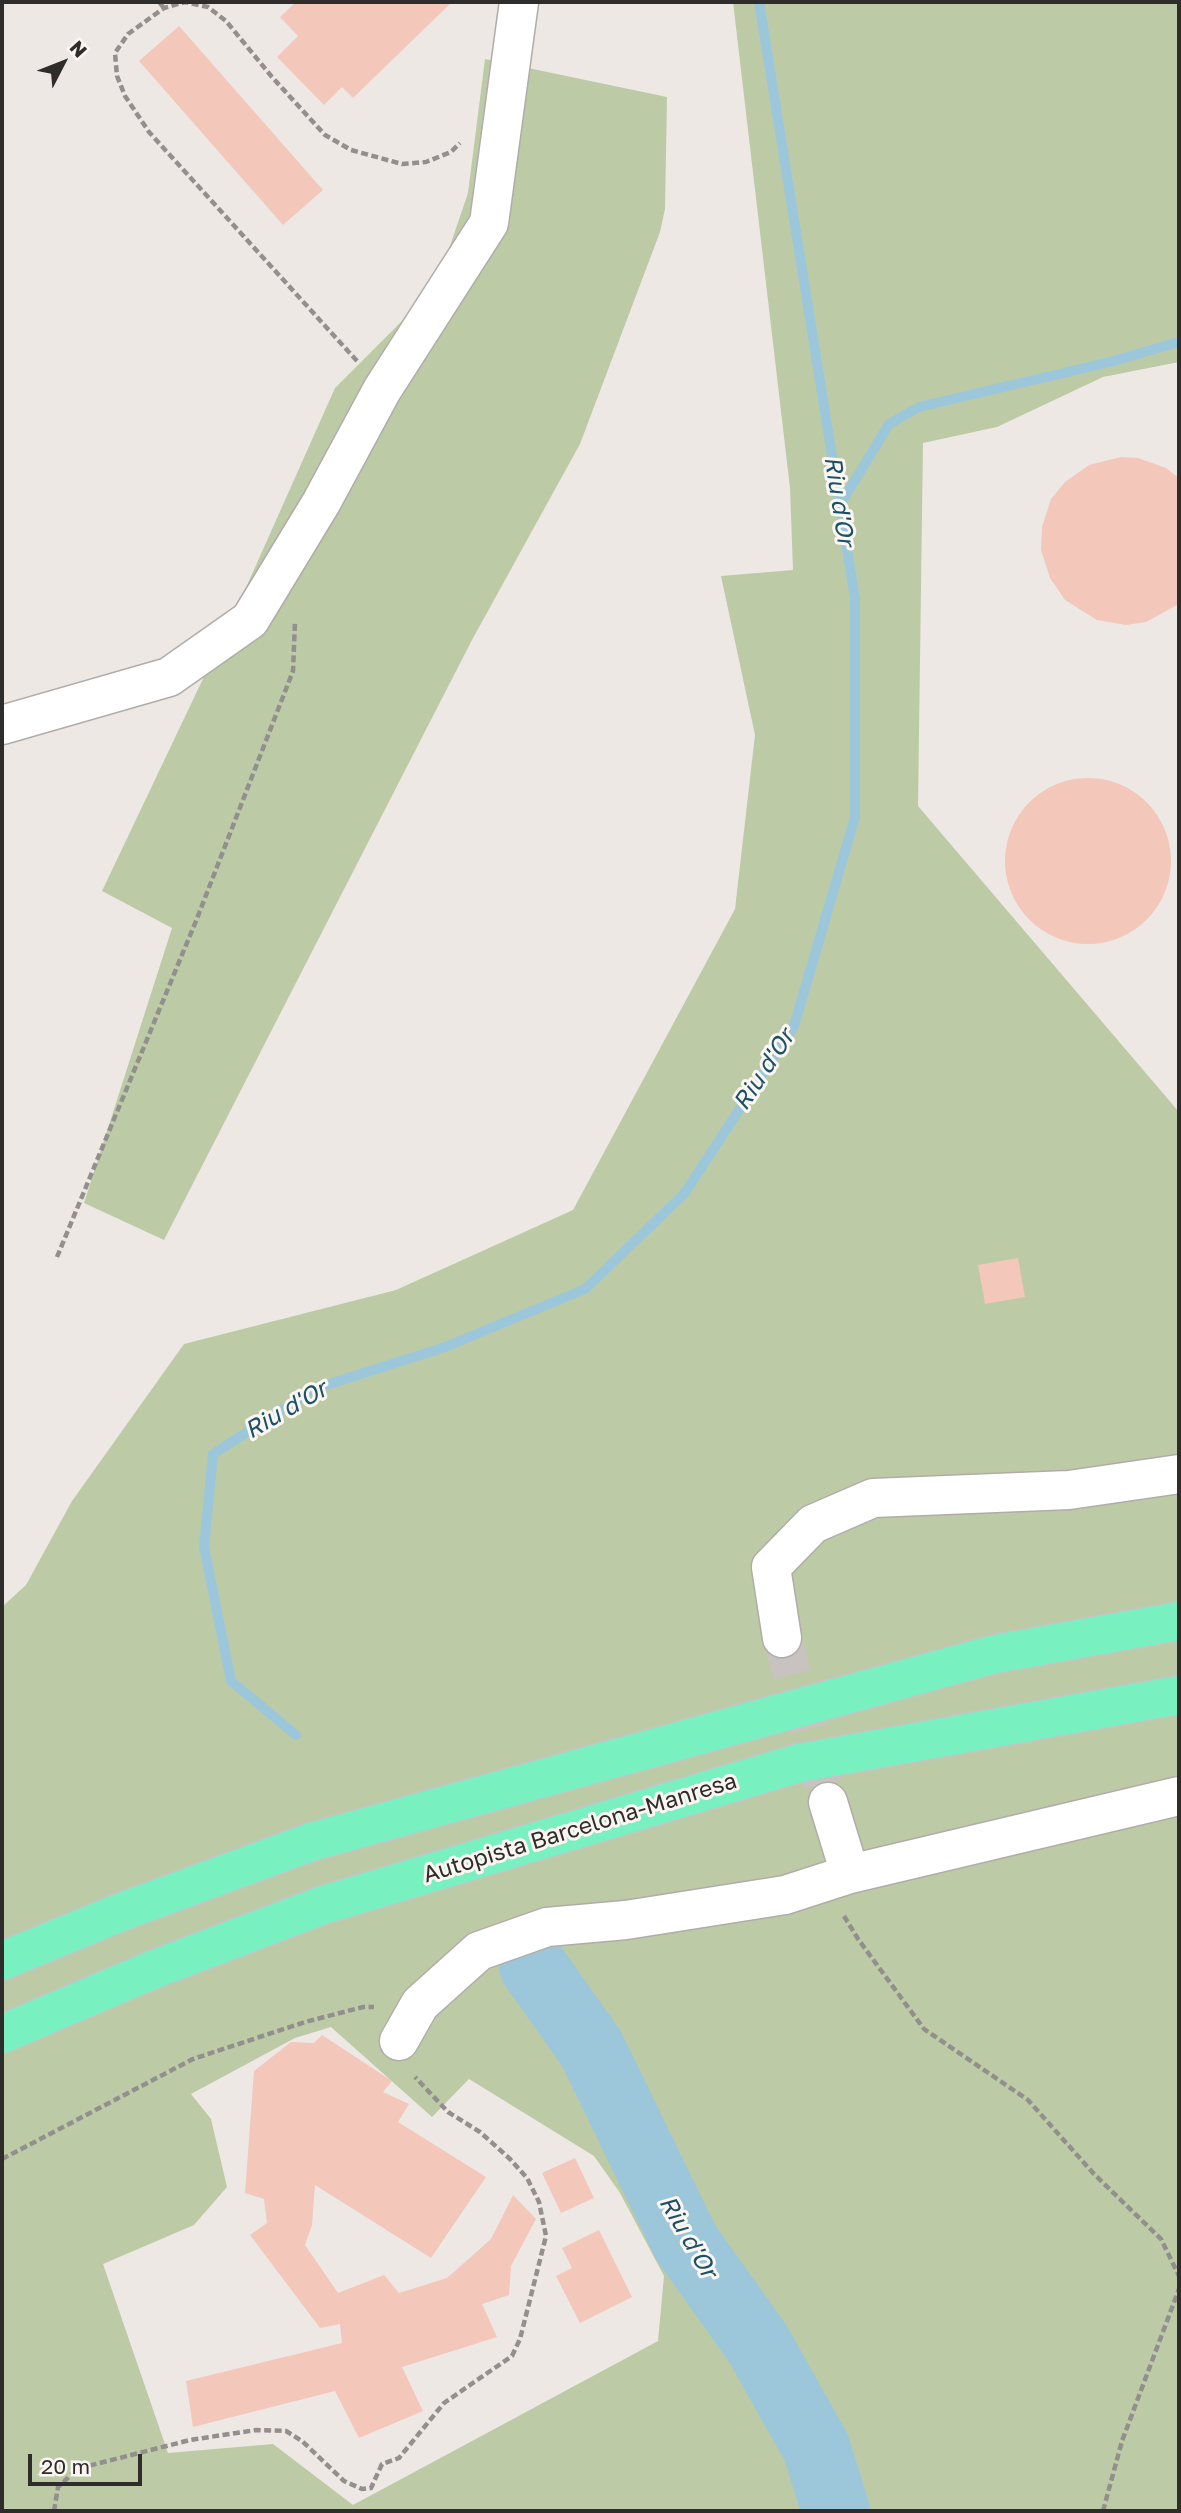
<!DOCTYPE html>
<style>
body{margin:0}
#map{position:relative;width:1181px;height:2513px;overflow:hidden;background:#eee8e5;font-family:"Golos Text",sans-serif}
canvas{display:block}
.frame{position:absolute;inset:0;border:4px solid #2f2d2b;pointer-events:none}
.north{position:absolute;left:28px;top:28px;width:70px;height:70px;-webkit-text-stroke:5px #fcf6f2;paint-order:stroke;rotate:48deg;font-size:19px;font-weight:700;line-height:28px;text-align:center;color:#2f2d2b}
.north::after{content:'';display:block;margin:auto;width:24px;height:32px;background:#2f2d2b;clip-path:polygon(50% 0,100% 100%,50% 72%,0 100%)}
.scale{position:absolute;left:28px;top:2454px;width:114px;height:32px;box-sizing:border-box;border:4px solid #2f2d2b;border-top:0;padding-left:9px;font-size:21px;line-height:24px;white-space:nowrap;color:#2f2d2b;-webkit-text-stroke:5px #fcf6f2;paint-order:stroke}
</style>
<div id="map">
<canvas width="1181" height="2513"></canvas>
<div class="frame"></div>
<div class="north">N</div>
<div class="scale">20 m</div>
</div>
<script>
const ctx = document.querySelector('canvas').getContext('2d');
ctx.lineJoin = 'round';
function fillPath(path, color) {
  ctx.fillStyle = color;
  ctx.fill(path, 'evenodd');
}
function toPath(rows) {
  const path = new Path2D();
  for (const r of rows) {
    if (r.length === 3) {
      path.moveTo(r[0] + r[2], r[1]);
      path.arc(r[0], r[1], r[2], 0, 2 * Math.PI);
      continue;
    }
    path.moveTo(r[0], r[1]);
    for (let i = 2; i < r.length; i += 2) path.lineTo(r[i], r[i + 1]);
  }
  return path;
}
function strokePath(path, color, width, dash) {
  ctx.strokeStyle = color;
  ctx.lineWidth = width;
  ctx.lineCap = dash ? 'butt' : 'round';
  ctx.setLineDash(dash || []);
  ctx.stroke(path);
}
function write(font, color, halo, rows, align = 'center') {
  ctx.font = font + ' "Golos Text",sans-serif';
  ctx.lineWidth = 6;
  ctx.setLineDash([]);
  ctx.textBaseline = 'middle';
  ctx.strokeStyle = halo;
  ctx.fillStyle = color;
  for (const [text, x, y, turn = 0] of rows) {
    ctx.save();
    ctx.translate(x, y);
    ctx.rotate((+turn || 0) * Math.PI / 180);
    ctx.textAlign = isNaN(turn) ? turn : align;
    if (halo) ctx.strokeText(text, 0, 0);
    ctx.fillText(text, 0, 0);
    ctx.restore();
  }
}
fillPath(toPath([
 [733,2,1179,2,1179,362,1103,377,997,427,923,443,918,806,1179,1112,1179,2511,2,2511,2,1607,26,1585,72,1501,184,1344,396,1290,573,1210,735,909,755,735,721,576,793,570,790,488],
 [331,2027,432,2117,469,2079,594,2156,620,2193,664,2276,658,2341,353,2505,273,2444,168,2453,103,2264,194,2225,227,2187,211,2119,191,2094,295,2038],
 [485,59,667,97,665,209,660,232,580,444,472,640,164,1240,84,1203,172,928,102,891,240,601,335,388,436,287,468,193]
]), '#bccba6');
strokePath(toPath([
 [840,505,889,424,919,407,1110,362,1179,342],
 [296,1735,231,1681,204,1547,213,1454,314,1389,445,1347,585,1289,684,1194,794,1026,855,817,855,599,759,2]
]), '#9cc7da', 10);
strokePath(toPath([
 [533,1966,591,2048,686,2243,758,2344,816,2447,836,2511]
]), '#9cc7da', 68);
fillPath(toPath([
 [296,2,452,2,353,98,342,87,324,105,277,57,298,36,280,17],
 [179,26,323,190,283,225,139,61],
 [1121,457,1138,458,1166,468,1179,478,1179,604,1146,622,1126,625,1097,620,1065,600,1050,578,1041,550,1042,527,1051,499,1065,482,1089,465],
 [1088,861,83],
 [1018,1258,1025,1297,985,1304,978,1265],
 [322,2035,392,2081,383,2092,409,2104,398,2122,486,2177,431,2258,315,2185,312,2225,305,2245,338,2293,384,2275,399,2293,447,2278,491,2239,513,2195,536,2219,511,2266,509,2295,482,2304,497,2337,402,2367,423,2411,359,2438,335,2391,193,2427,186,2381,342,2343,340,2324,320,2328,250,2235,267,2223,264,2199,245,2193,254,2071,291,2042,314,2043],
 [575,2158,594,2198,561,2213,542,2173],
 [599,2230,632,2297,580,2323,556,2276,572,2268,562,2248]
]), '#f3c7ba');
strokePath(toPath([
 [782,1638,828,1802]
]), '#c8c3c0', 38, [38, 19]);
const minor = toPath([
 [2,725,169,677,250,620,321,503,382,390,489,223,519,2],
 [782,1638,771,1567,813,1524,873,1498,1069,1490,1179,1474],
 [828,1802,850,1874],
 [399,2041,420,2004,479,1951,547,1927,626,1920,785,1895,850,1874,1179,1796]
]);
const highway = toPath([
 [2,1961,121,1912,311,1842,995,1654,1179,1621],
 [2,2034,152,1970,323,1905,799,1763,1179,1695]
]);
strokePath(minor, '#b1aca9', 41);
strokePath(highway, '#c5c4c4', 41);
strokePath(toPath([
 [159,2,164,8],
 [357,361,149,132,125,96,117,76,115,53,128,34,164,8,185,2,208,7,226,21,272,77,325,135,351,150,402,164,426,162,451,152,460,143],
 [57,1257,196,921,293,671,295,622],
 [844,1916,858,1939,924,2029,1028,2100,1094,2174,1161,2239,1179,2276],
 [2,2159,193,2059,305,2022,363,2007,374,2007],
 [54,2511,58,2487,72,2474,88,2466,190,2440,256,2430,286,2431,302,2441,344,2481,362,2489,371,2488,382,2464,399,2458,444,2403,512,2356,520,2339,546,2236,539,2202,527,2178,510,2159,480,2132,448,2112,415,2077],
 [1103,2511,1122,2441,1179,2289]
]), '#938f8c', 4.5, [7, 3.5]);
strokePath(minor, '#fff', 38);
strokePath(highway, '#78f0c0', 38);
write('23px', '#2f2d2b', '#fcf6f2', [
 ["Autopista Barcelona-Manresa",580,1828,-17]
]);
write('italic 24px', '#1a5166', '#fcf6f2', [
 ["Riu d'Or",839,501,81],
 ["Riu d'Or",764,1070,-57],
 ["Riu d'Or",286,1410,-30],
 ["Riu d'Or",688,2237,60]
]);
</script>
